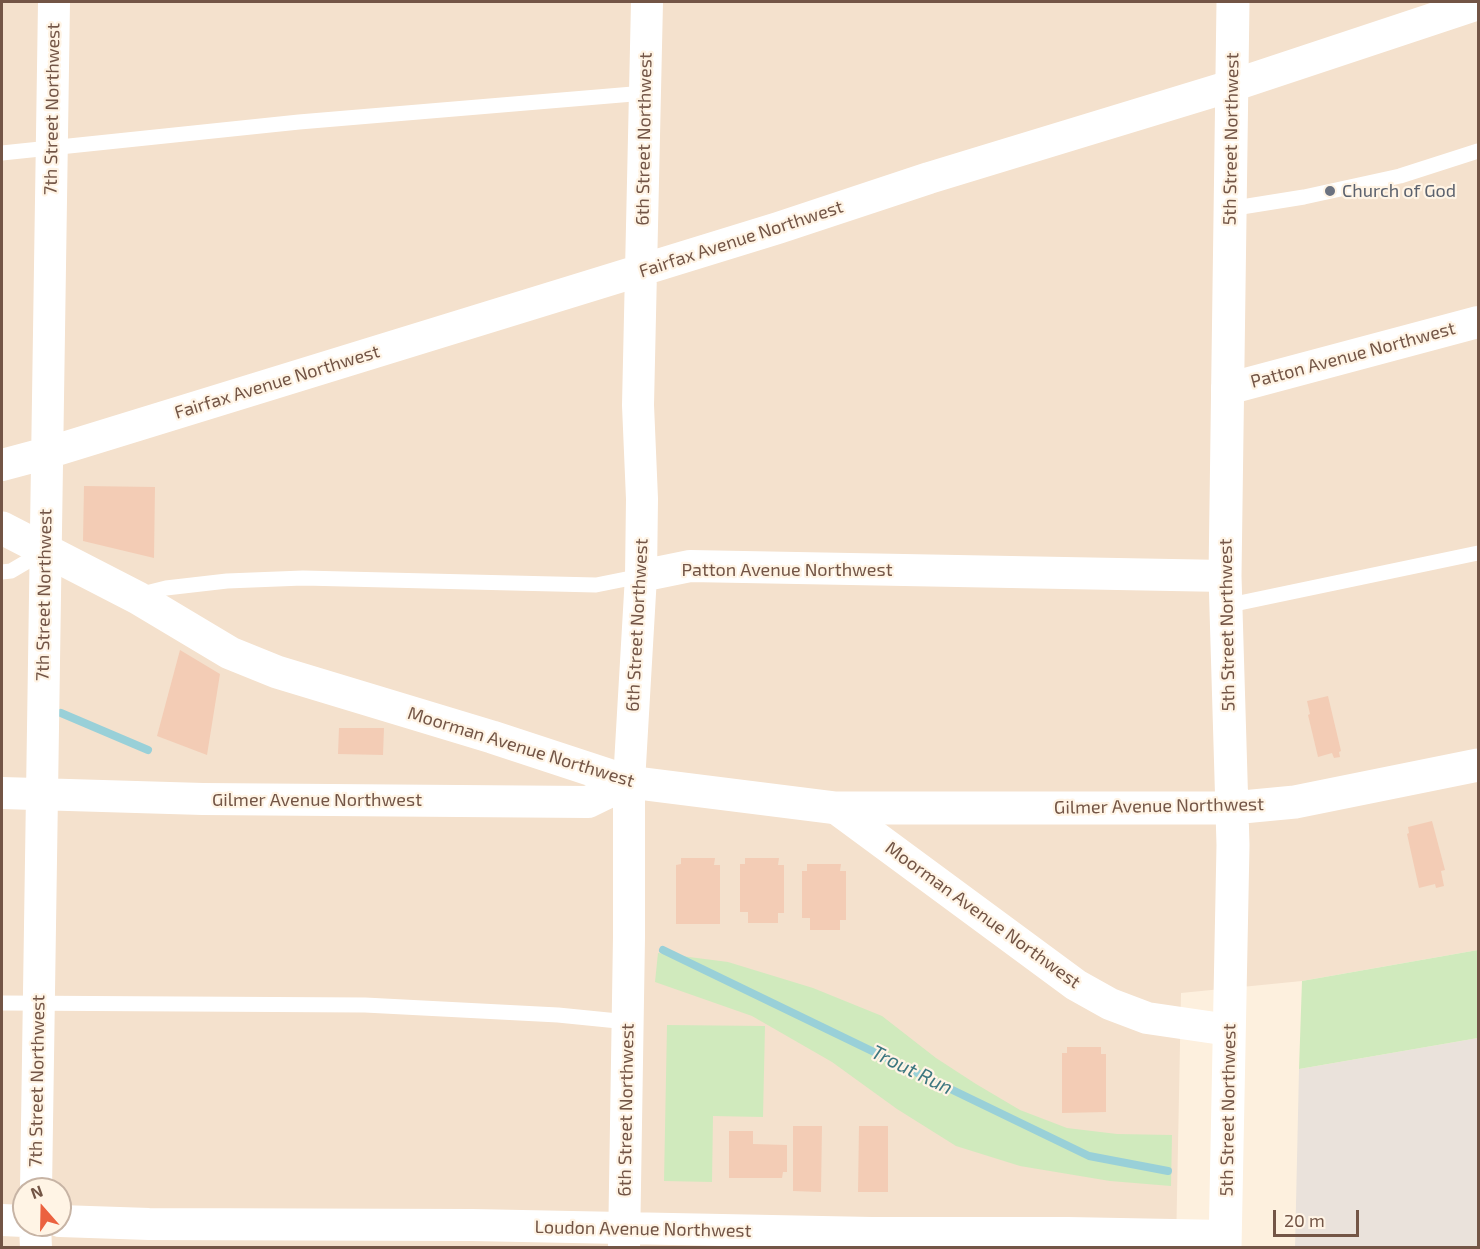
<!DOCTYPE html>
<style>
body{margin:0}
#map{position:relative;width:1480px;height:1249px;overflow:hidden;background:#fdf0de;font-family:"Exo 2",sans-serif}
canvas{display:block}
.frame{position:absolute;inset:0;border:3px solid #735546;pointer-events:none}
.north{position:absolute;left:12px;top:1177px;width:60px;height:60px;box-sizing:border-box;background:#fff4e5;border:2px solid #c7b4a5;border-radius:50%;rotate:340deg;font-size:16px;font-weight:700;line-height:24px;text-align:center;color:#735546}
.north::after{content:'';display:block;margin:auto;width:21px;height:27px;background:#eb613f;clip-path:polygon(50% 0,100% 100%,50% 72%,0 100%)}
.scale{position:absolute;left:1273px;top:1210px;width:86px;height:27px;box-sizing:border-box;border:3px solid #735546;border-top:0;padding-left:8px;font-size:18px;line-height:21px;white-space:nowrap;color:#735546;-webkit-text-stroke:4px #fff4e5;paint-order:stroke}
</style>
<div id="map">
<canvas width="1480" height="1249"></canvas>
<div class="frame"></div>
<div class="north">N</div>
<div class="scale">20 m</div>
</div>
<script>
const ctx = document.querySelector('canvas').getContext('2d');
ctx.lineJoin = 'round';
function fillPath(path, color) {
  ctx.fillStyle = color;
  ctx.fill(path, 'evenodd');
}
function toPath(rows) {
  const path = new Path2D();
  for (const r of rows) {
    path.moveTo(r[0], r[1]);
    for (let i = 2; i < r.length; i += 2) path.lineTo(r[i], r[i + 1]);
  }
  return path;
}
function strokePath(path, color, width, dash) {
  ctx.strokeStyle = color;
  ctx.lineWidth = width;
  ctx.lineCap = dash ? 'butt' : 'round';
  ctx.setLineDash(dash || []);
  ctx.stroke(path);
}
function write(font, color, halo, rows, align = 'center') {
  ctx.font = font + ' "Exo 2",sans-serif';
  ctx.lineWidth = 4.5;
  ctx.setLineDash([]);
  ctx.textBaseline = 'middle';
  ctx.strokeStyle = halo;
  ctx.fillStyle = color;
  for (const [text, x, y, turn = 0] of rows) {
    ctx.save();
    ctx.translate(x, y);
    ctx.rotate((+turn || 0) * Math.PI / 180);
    ctx.textAlign = isNaN(turn) ? turn : align;
    if (halo) ctx.strokeText(text, 0, 0);
    ctx.fillText(text, 0, 0);
    ctx.restore();
  }
}
fillPath(toPath([
 [2,2,1478,2,1478,950,1302,981,1181,993,1176,1247,2,1248],
 [24,1189,60,1189,60,1225,24,1225]
]), '#f4e1cd');
fillPath(toPath([
 [1478,1038,1478,1247,1295,1248,1299,1069]
]), '#eae2db');
fillPath(toPath([
 [1478,950,1478,1038,1299,1069,1302,981],
 [658,953,728,962,813,988,882,1016,936,1058,976,1084,1020,1110,1067,1128,1117,1134,1172,1135,1171,1186,1110,1181,1020,1166,956,1146,897,1109,832,1062,752,1016,655,982],
 [667,1025,765,1026,763,1117,713,1116,712,1182,664,1181]
]), '#d0eabd');
strokePath(toPath([
 [61,713,148,750],
 [663,950,1089,1156,1168,1171]
]), '#99d0d8', 8);
fillPath(toPath([
 [84,486,155,487,154,558,83,541],
 [180,650,220,674,207,755,157,736],
 [1328,696,1341,751,1339,752,1340,757,1334,758,1332,753,1318,757,1308,715,1310,714,1307,701],
 [339,728,384,728,383,755,338,754],
 [1432,821,1445,870,1441,871,1444,886,1436,888,1435,884,1419,888,1407,834,1409,833,1408,827],
 [681,858,715,858,714,865,720,865,720,924,676,924,676,865,681,864],
 [745,858,779,858,778,865,784,865,784,913,778,913,778,923,748,923,748,912,740,912,740,864,745,864],
 [807,864,841,864,840,871,846,871,846,920,840,920,840,930,810,930,810,918,802,918,802,871,807,871],
 [1067,1047,1101,1047,1101,1054,1106,1054,1106,1112,1062,1113,1062,1053,1067,1053],
 [793,1126,822,1126,821,1192,793,1191],
 [859,1126,888,1126,888,1192,858,1192],
 [729,1131,753,1131,753,1144,787,1145,787,1172,783,1172,782,1178,729,1178]
]), '#f3ccb5');
strokePath(toPath([
 [2,153,299,122,645,93],
 [1229,209,1304,197,1400,176,1478,151],
 [2,572,11,571,45,551],
 [140,597,150,592,166,588,227,581,303,578,596,585,641,576],
 [1225,606,1478,553],
 [2,1003,365,1005,558,1015,628,1022]
]), '#fff', 15);
strokePath(toPath([
 [1227,389,1478,322],
 [2,465,47,453,778,228,929,178,1231,86,1478,4],
 [641,576,690,566,1225,576],
 [2,793,203,799,588,802,629,782],
 [836,808,1076,985,1110,1004,1147,1018,1229,1030],
 [36,1189,54,2],
 [2,1220,24,1221],
 [60,1221,149,1224,472,1225,872,1233,1068,1233,1225,1236],
 [35,1225,36,1248],
 [624,1248,629,937,629,782,641,576,642,499,638,405,647,2]
]), '#fff', 32);
strokePath(toPath([
 [2,528,138,598,230,653,277,672,492,737,629,782,836,808,1232,808,1295,802,1478,765],
 [1225,1248,1233,845,1225,576,1233,2]
]), '#fff', 33);
for (const [x, y, r, color] of [
 [1330,191,6,"#6b7280"]
]) {
  const dot = new Path2D();
  dot.arc(x, y, r, 0, 2 * Math.PI);
  ctx.fillStyle = color;
  ctx.fill(dot);
  strokePath(dot, '#fff4e5', 2);
}
write('18px', '#735546', '#fff4e5', [
 ["7th Street Northwest",52,109,-89],
 ["6th Street Northwest",644,139,-89],
 ["5th Street Northwest",1231,139,-89],
 ["Fairfax Avenue Northwest",741,239,-18],
 ["Patton Avenue Northwest",1353,355,-15],
 ["Fairfax Avenue Northwest",277,382,-17],
 ["Patton Avenue Northwest",787,570],
 ["7th Street Northwest",44,595,-89],
 ["6th Street Northwest",637,625,-87],
 ["5th Street Northwest",1227,625,-91],
 ["Moorman Avenue Northwest",521,747,17],
 ["Gilmer Avenue Northwest",317,800],
 ["Gilmer Avenue Northwest",1159,806,-1],
 ["Moorman Avenue Northwest",983,915,36],
 ["7th Street Northwest",37,1081,-89],
 ["6th Street Northwest",626,1110,-89],
 ["5th Street Northwest",1228,1110,-89],
 ["Loudon Avenue Northwest",643,1229,1]
]);
write('18px', '#5b616d', '#fff4e5', [
 ["Church of God",1342,191]
], 'left');
write('italic 20px', '#3d7780', '#fff4e5', [
 ["Trout Run",912,1070,26]
]);
</script>
